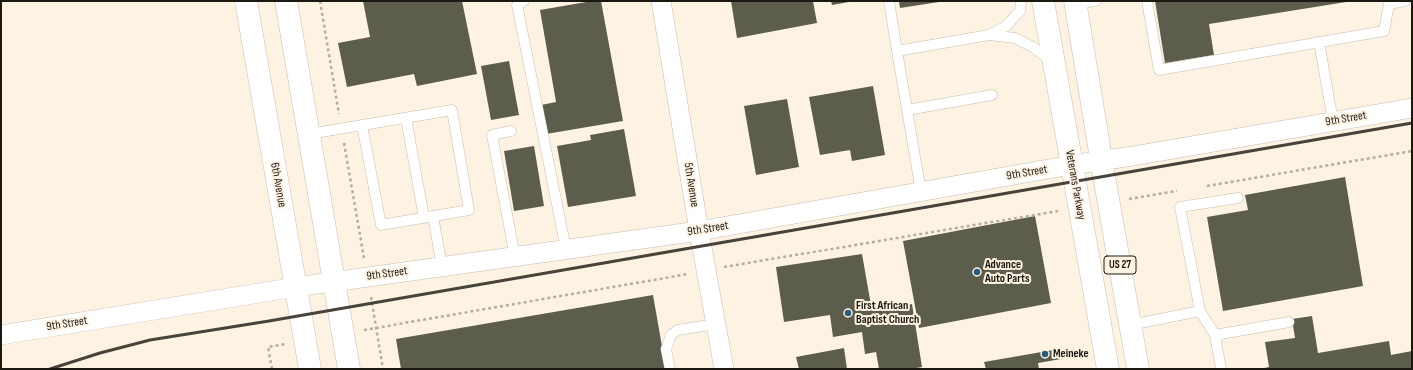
<!DOCTYPE html>
<style>
body{margin:0}
#map{position:relative;width:1413px;height:370px;overflow:hidden;background:#fef3e3;font-family:"Sofia Sans Condensed",sans-serif}
canvas{display:block}
.frame{position:absolute;inset:0;border:2px solid #1b1812;pointer-events:none}
</style>
<div id="map">
<canvas width="1413" height="370"></canvas>
<div class="frame"></div>
</div>
<script>
const ctx = document.querySelector('canvas').getContext('2d');
ctx.lineJoin = 'round';
function fillPath(path, color) {
  ctx.fillStyle = color;
  ctx.fill(path, 'evenodd');
}
function toPath(rows) {
  const path = new Path2D();
  for (const r of rows) {
    path.moveTo(r[0], r[1]);
    for (let i = 2; i < r.length; i += 2) path.lineTo(r[i], r[i + 1]);
  }
  return path;
}
function strokePath(path, color, width, dash) {
  ctx.strokeStyle = color;
  ctx.lineWidth = width;
  ctx.lineCap = dash ? 'butt' : 'round';
  ctx.setLineDash(dash || []);
  ctx.stroke(path);
}
function write(font, color, halo, rows, align = 'center') {
  ctx.font = font + ' "Sofia Sans Condensed",sans-serif';
  ctx.lineWidth = 4;
  ctx.setLineDash([]);
  ctx.textBaseline = 'middle';
  ctx.strokeStyle = halo;
  ctx.fillStyle = color;
  for (const [text, x, y, turn = 0] of rows) {
    ctx.save();
    ctx.translate(x, y);
    ctx.rotate((+turn || 0) * Math.PI / 180);
    ctx.textAlign = isNaN(turn) ? turn : align;
    if (halo) ctx.strokeText(text, 0, 0);
    ctx.fillText(text, 0, 0);
    ctx.restore();
  }
}
fillPath(toPath([
 [363,1,462,1,477,74,417,86,414,74,347,87,338,43,370,37],
 [592,1,601,1,623,121,546,134,541,105,556,102,540,10],
 [731,1,813,1,817,23,737,38],
 [831,1,849,1,849,2,832,5],
 [899,1,939,1,939,2,900,8],
 [1155,1,1346,1,1346,2,1209,24,1214,55,1165,63],
 [509,61,519,115,491,120,481,66],
 [873,86,885,155,852,161,850,150,820,155,809,97],
 [787,99,799,167,756,175,744,106],
 [624,129,636,196,568,207,557,146,591,140,590,135],
 [534,146,544,206,514,211,504,151],
 [1345,177,1363,286,1223,311,1207,217,1248,210,1245,195],
 [1035,216,1051,303,919,328,903,241],
 [862,254,872,311,912,304,922,367,911,369,879,369,876,352,865,354,862,332,833,337,830,315,784,322,776,267],
 [653,295,666,369,401,369,396,339],
 [1312,316,1318,353,1389,341,1391,355,1412,351,1412,369,1260,369,1269,367,1265,342,1295,338,1292,319],
 [844,348,847,369,799,369,796,357],
 [1059,349,1061,359,1038,363,1039,369,986,369,984,362]
]), '#5c5d4d');
const service = toPath([
 [524,1,517,5,566,249],
 [889,1,897,51],
 [1147,1,1159,70,1384,31,1389,4,1405,1],
 [1076,4,1096,1],
 [989,35,1015,38,1033,47,1051,61],
 [1319,42,1333,121],
 [907,110,992,95],
 [406,118,424,218],
 [511,131,492,135,515,257],
 [309,134,452,110,469,210,381,225,362,125],
 [921,192,897,51,989,35,1006,26,1020,11,1021,1],
 [433,216,442,267],
 [1200,311,1215,335,1289,322],
 [1130,325,1200,311,1180,207,1238,198],
 [1215,335,1221,369],
 [670,369,666,349,671,335,678,330,716,324]
]);
const minor = toPath([
 [661,1,699,231,724,369],
 [1,335,296,287,699,231,1071,165,1133,156,1412,108]
]);
const secondary = toPath([
 [246,1,310,369],
 [286,1,349,369]
]);
const primary = toPath([
 [1043,1,1108,369],
 [1075,1,1104,176,1138,369]
]);
strokePath(service, '#c7bdae', 11);
strokePath(minor, '#c7bdae', 20);
strokePath(secondary, '#c7bdae', 23);
strokePath(primary, '#c7bdae', 23);
strokePath(toPath([
 [320,1,339,114],
 [344,143,364,258],
 [1207,186,1412,151],
 [1129,199,1177,191],
 [724,267,1058,211],
 [371,297,383,369],
 [364,330,688,274],
 [272,369,268,347,286,344]
]), '#b5ada0', 2.5, [3, 3]);
strokePath(service, '#fff', 10);
strokePath(minor, '#fff', 19);
strokePath(secondary, '#fff', 22);
strokePath(primary, '#fff', 22);
strokePath(toPath([
 [50,369,100,353,150,340,269,321,1412,123]
]), '#47433b', 3);
for (const [x, y, r, color] of [
 [977,272,4,"#285d79"],
 [848,313,4,"#285d79"],
 [1045,354,4,"#285d79"]
]) {
  const dot = new Path2D();
  dot.arc(x, y, r, 0, 2 * Math.PI);
  ctx.fillStyle = color;
  ctx.fill(dot);
  strokePath(dot, '#fef3e3', 1.5);
}
for (const [x, y, w] of [
 [1120,265,32]
]) {
  const box = new Path2D();
  box.roundRect(x - w / 2, y - 9, w, 18, 3);
  ctx.fillStyle = '#fef3e3';
  ctx.fill(box);
  strokePath(box, '#1b1812', 1);
}
write('bold 11px', '#1b1812', null, [
 ["US 27",1120,265]
]);
write('12px', '#1b1812', '#fef3e3', [
 ["9th Street",1346,119,-10],
 ["9th Street",1027,173,-10],
 ["6th Avenue",278,185,80],
 ["5th Avenue",691,185,81],
 ["Veterans Parkway",1075,185,80],
 ["9th Street",708,229,-9],
 ["9th Street",387,274,-8],
 ["9th Street",67,324,-9]
]);
write('bold 12px', '#1b1812', '#fef3e3', [
 ["Advance",985,265],
 ["Auto Parts",985,279],
 ["First African",856,306],
 ["Baptist Church",856,320],
 ["Meineke",1053,354]
], 'left');
</script>
